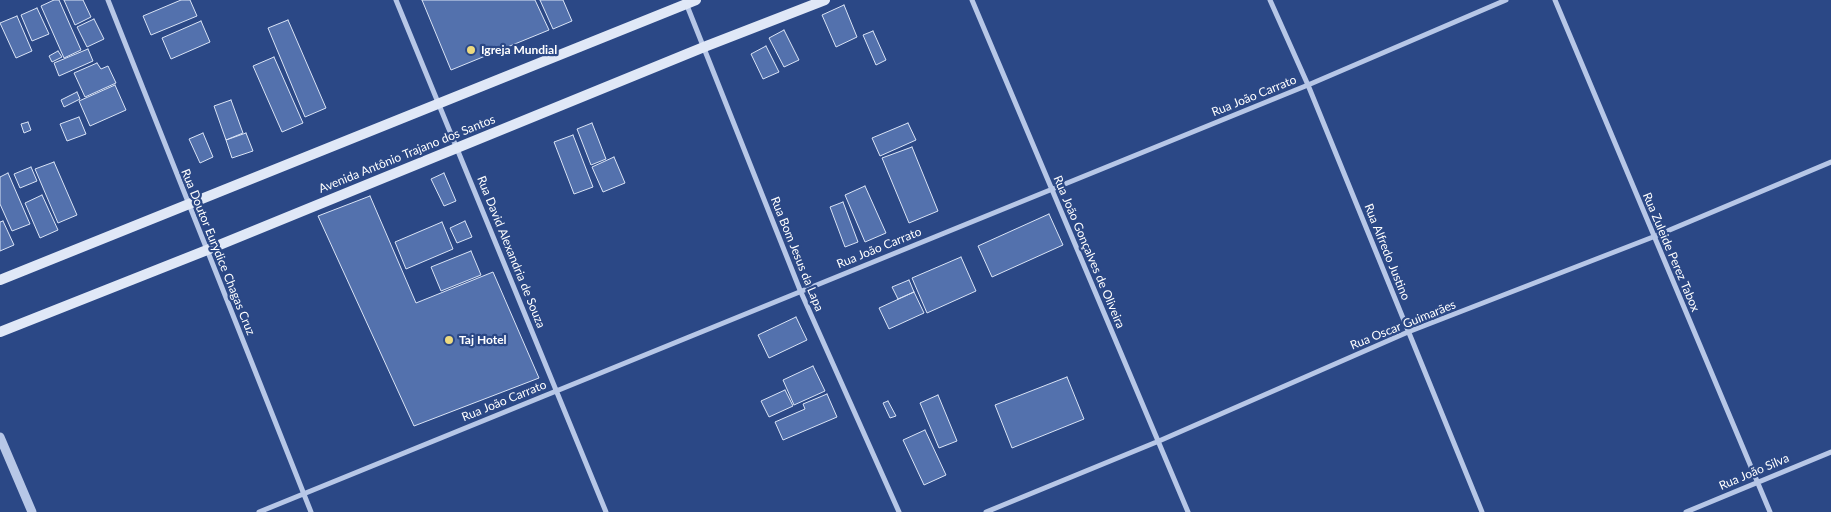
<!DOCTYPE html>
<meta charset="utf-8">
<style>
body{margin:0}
canvas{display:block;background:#2b4886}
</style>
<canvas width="1831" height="512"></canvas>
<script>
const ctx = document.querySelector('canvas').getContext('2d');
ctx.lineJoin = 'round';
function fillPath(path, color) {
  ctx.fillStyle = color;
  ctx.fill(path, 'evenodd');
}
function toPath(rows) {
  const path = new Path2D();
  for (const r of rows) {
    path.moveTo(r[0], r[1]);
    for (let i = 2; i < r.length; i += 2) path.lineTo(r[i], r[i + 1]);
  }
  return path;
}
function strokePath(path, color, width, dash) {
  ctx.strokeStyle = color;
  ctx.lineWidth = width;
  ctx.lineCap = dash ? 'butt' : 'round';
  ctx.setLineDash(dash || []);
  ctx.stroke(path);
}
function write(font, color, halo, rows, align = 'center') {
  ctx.font = font + ' Lato,sans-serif';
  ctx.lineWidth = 4.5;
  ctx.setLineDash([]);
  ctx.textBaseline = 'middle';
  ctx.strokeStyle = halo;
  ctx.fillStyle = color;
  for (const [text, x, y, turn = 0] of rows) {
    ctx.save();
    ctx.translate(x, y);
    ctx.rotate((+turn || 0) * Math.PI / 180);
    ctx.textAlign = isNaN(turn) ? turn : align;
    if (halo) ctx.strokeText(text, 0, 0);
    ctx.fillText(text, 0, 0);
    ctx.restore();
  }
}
const building = toPath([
 [54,0,59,0,81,50,64,58,41,6,54,0],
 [64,0,83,0,91,17,75,25,64,0],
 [181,0,190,0,197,16,151,35,143,16,181,0],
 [422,0,535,0,549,30,451,70,422,0],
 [540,0,563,0,572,21,553,29,540,0],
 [844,5,857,37,836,47,822,15,844,5],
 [37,8,49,34,32,41,21,15,37,8],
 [17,16,32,51,16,58,0,23,17,16],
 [94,19,104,39,87,47,77,27,94,19],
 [288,20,326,108,305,117,268,28,288,20],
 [201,21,210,42,171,59,162,38,201,21],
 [784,30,799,60,784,67,769,38,784,30],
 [873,31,886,60,876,65,863,35,873,31],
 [766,46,779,72,763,79,751,54,766,46],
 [88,49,93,61,59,76,54,63,88,49],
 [58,51,62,57,52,62,49,56,58,51],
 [274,57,303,123,282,132,253,66,274,57],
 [97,63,101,69,108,66,116,83,85,97,74,73,97,63],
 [115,85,126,110,90,126,79,101,115,85],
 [77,92,80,99,64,107,61,100,77,92],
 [231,100,243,133,226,140,214,106,231,100],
 [79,117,86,134,67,141,60,124,79,117],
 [28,122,31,130,24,133,21,124,28,122],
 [592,123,606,159,591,165,577,129,592,123],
 [908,123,916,140,880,156,872,138,908,123],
 [203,133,213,157,200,163,189,139,203,133],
 [246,133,253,151,232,158,226,140,246,133],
 [573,135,593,187,574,194,554,142,573,135],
 [912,147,938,211,909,223,882,158,912,147],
 [614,157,625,183,603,192,592,167,614,157],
 [54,162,77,215,58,223,35,169,54,162],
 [31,167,37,181,20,188,14,174,31,167],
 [8,173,30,224,12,231,0,204,0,177,8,173],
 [444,173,456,201,444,206,431,179,444,173],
 [865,186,886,233,865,242,845,195,865,186],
 [42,195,58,230,40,238,25,203,42,195],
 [370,196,416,303,493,272,539,378,414,426,318,216,370,196],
 [843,202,858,242,845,247,830,207,843,202],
 [1049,214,1063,245,992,277,978,246,1049,214],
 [3,221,14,245,0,251,0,222,3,221],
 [465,221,472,237,457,243,450,228,465,221],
 [442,222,453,249,406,269,395,242,442,222],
 [471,251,481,275,441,291,431,267,471,251],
 [961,257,976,291,927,313,912,278,961,257],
 [909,280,914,292,898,299,892,287,909,280],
 [914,292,924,313,889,329,879,308,914,292],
 [796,317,807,340,769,358,758,335,796,317],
 [813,366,825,391,794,405,783,380,813,366],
 [1067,377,1084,419,1012,448,995,405,1067,377],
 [785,390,793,406,769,417,761,401,785,390],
 [827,394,837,417,783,440,775,422,805,409,803,404,827,394],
 [938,395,957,441,939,448,920,403,938,395],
 [888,401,896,416,890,418,883,403,888,401],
 [925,430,946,475,924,485,903,440,925,430]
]);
fillPath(building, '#5371ad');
strokePath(building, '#dae4f6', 1);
strokePath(toPath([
 [108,0,311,512],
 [396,0,606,512],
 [972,0,1188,512],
 [1270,0,1308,85,1482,512],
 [1555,0,1770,512],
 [686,3,800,290,899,512],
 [259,512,1308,85,1506,0],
 [986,512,1159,441,1408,332,1653,237,1831,162],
 [1686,512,1831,452]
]), '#b7c7e7', 5);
strokePath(toPath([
 [0,437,32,512]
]), '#b7c7e7', 9);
strokePath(toPath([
 [0,280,696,0],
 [0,332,207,250,704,47,825,0]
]), '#e0e8f7', 10);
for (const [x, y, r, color] of [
 [471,50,5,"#edda7f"],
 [449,340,5,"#edda7f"]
]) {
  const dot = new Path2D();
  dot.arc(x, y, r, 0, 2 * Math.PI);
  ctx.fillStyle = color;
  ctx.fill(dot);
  strokePath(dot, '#2b4886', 2);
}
write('bold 12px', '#fff', '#2b4886', [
 ["Igreja Mundial",481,50],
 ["Taj Hotel",459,340]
], 'left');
write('12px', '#fff', '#2b4886', [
 ["Rua João Carrato",1254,96,-22],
 ["Avenida Antônio Trajano dos Santos",407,154,-22],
 ["Rua João Carrato",879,248,-22],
 ["Rua Doutor Eurydice Chagas Cruz",218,252,68],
 ["Rua David Alexandria de Souza",511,252,68],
 ["Rua João Gonçalves de Oliveira",1089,252,67],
 ["Rua Alfredo Justino",1387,252,68],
 ["Rua Zuleide Perez Tabox",1671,252,67],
 ["Rua Bom Jesus da Lapa",797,254,68],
 ["Rua Oscar Guimarães",1403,325,-22],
 ["Rua João Carrato",504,401,-22],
 ["Rua João Silva",1754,472,-23]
]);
</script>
